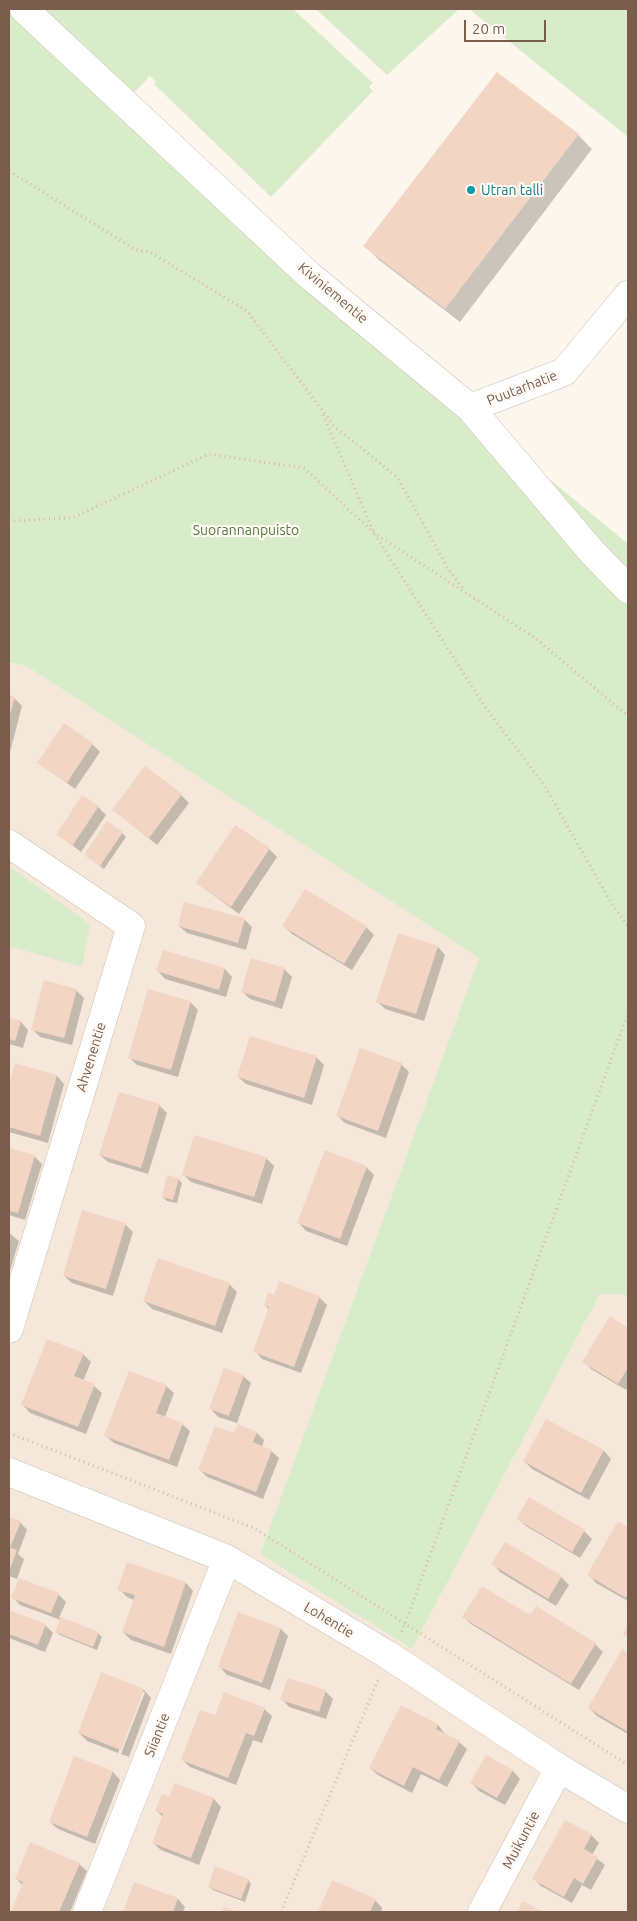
<!DOCTYPE html>
<style>
body{margin:0}
#map{position:relative;width:637px;height:1921px;overflow:hidden;background:#fdf6ec;font-family:Ubuntu,sans-serif}
canvas{display:block}
.frame{position:absolute;inset:0;border:10px solid #7a5c4d;pointer-events:none}
.scale{position:absolute;left:464px;top:20px;width:82px;height:22px;box-sizing:border-box;border:2px solid #7a5c4d;border-top:0;padding-left:6px;font-size:15px;line-height:18px;white-space:nowrap;color:#7a5c4d;-webkit-text-stroke:4px #fffaf3;paint-order:stroke}
</style>
<div id="map">
<canvas width="637" height="1921"></canvas>
<div class="frame"></div>
<div class="scale">20 m</div>
</div>
<script>
const ctx = document.querySelector('canvas').getContext('2d');
ctx.lineJoin = 'round';
function fillPath(path, color) {
  ctx.fillStyle = color;
  ctx.fill(path, 'evenodd');
}
function toPath(rows) {
  const path = new Path2D();
  for (const r of rows) {
    path.moveTo(r[0], r[1]);
    for (let i = 2; i < r.length; i += 2) path.lineTo(r[i], r[i + 1]);
  }
  return path;
}
function strokePath(path, color, width, dash) {
  ctx.strokeStyle = color;
  ctx.lineWidth = width;
  ctx.lineCap = dash ? 'butt' : 'round';
  ctx.setLineDash(dash || []);
  ctx.stroke(path);
}
function write(font, color, halo, rows, align = 'center') {
  ctx.font = font + ' Ubuntu,sans-serif';
  ctx.lineWidth = 4.5;
  ctx.setLineDash([]);
  ctx.textBaseline = 'middle';
  ctx.strokeStyle = halo;
  ctx.fillStyle = color;
  for (const [text, x, y, turn = 0] of rows) {
    ctx.save();
    ctx.translate(x, y);
    ctx.rotate((+turn || 0) * Math.PI / 180);
    ctx.textAlign = isNaN(turn) ? turn : align;
    if (halo) ctx.strokeText(text, 0, 0);
    ctx.fillText(text, 0, 0);
    ctx.restore();
  }
}
fillPath(toPath([
 [9,662,26,666,479,958,260,1554,412,1649,600,1294,628,1295,628,1912,9,1912]
]), '#f5e8da');
fillPath(toPath([
 [9,9,16,9,462,407,628,544,628,1295,600,1294,412,1649,260,1554,479,958,26,666,9,662],
 [30,9,293,9,373,83,369,87,373,91,271,197,154,84,156,82,150,76,127,100],
 [316,9,459,9,387,75],
 [469,9,628,9,628,137],
 [9,866,90,924,82,967,9,946]
]), '#d8ecc9');
fillPath(toPath([
 [578,135,592,149,460,322,379,260,365,246],
 [9,697,14,698,22,706,9,756],
 [92,744,100,752,75,789,39,762],
 [181,795,189,803,157,845,114,810],
 [98,807,106,815,81,852,58,834],
 [122,833,126,837,104,869,89,858],
 [269,849,277,857,239,914,197,883],
 [244,919,252,927,246,950,187,933,179,926],
 [284,926,366,927,374,935,352,970,292,934],
 [438,947,445,955,424,1021,385,1009,377,1001],
 [164,951,225,969,232,977,226,997,165,979,158,971],
 [284,969,292,977,282,1009,250,999,243,992],
 [76,990,84,998,72,1045,40,1037,32,1029],
 [190,1002,198,1010,178,1077,137,1065,130,1058],
 [9,1018,21,1022,28,1030,23,1048,9,1044],
 [316,1057,324,1065,312,1105,246,1084,238,1077],
 [401,1064,409,1072,386,1138,345,1123,338,1116],
 [16,1065,57,1076,64,1084,48,1143,9,1132,9,1089],
 [159,1105,167,1113,148,1174,108,1162,100,1155],
 [9,1149,34,1156,42,1164,25,1220,9,1215],
 [266,1158,274,1166,262,1204,191,1182,183,1174],
 [366,1167,374,1175,347,1246,306,1231,299,1223],
 [178,1179,182,1183,177,1203,167,1201,163,1197],
 [125,1224,133,1232,113,1296,72,1283,64,1276],
 [9,1233,19,1241,9,1274],
 [229,1284,237,1292,222,1333,152,1309,144,1301],
 [275,1296,319,1297,327,1305,301,1373,262,1359,255,1351,269,1310,265,1305],
 [610,1318,628,1329,628,1387,626,1390,591,1369,584,1361],
 [83,1354,91,1362,83,1381,94,1386,102,1393,86,1434,30,1413,23,1405],
 [243,1376,251,1383,237,1423,218,1417,211,1409],
 [166,1386,174,1393,165,1417,182,1424,190,1431,177,1467,114,1443,106,1436],
 [546,1420,604,1451,611,1459,589,1500,532,1469,524,1461],
 [257,1433,264,1440,262,1447,271,1451,279,1458,263,1499,207,1477,200,1470,235,1435],
 [9,1518,20,1522,27,1530,18,1554,24,1559,17,1579,9,1576],
 [518,1519,584,1531,592,1539,580,1558,526,1526],
 [618,1523,628,1529,628,1601,596,1583,589,1575],
 [506,1543,561,1577,569,1585,556,1606,500,1572,493,1564],
 [128,1563,186,1583,193,1591,171,1654,131,1640,123,1632,134,1600,127,1597,119,1589],
 [58,1594,66,1602,59,1618,98,1633,102,1637,97,1650,60,1635,56,1632,61,1620,20,1605,13,1597],
 [9,1611,45,1625,53,1633,45,1652,9,1638],
 [464,1617,530,1617,595,1644,603,1652,579,1690,471,1624],
 [281,1629,288,1636,270,1690,227,1675,220,1667],
 [623,1651,628,1654,628,1734,597,1716,589,1708],
 [102,1674,144,1690,151,1698,129,1757,121,1754,145,1692,142,1692,118,1753,87,1741,79,1733],
 [325,1691,333,1699,326,1719,289,1707,282,1699],
 [264,1709,272,1716,262,1743,253,1740,236,1785,190,1767,183,1760],
 [438,1725,445,1734,459,1742,467,1749,447,1787,421,1774,412,1793,378,1775,370,1768],
 [75,1757,113,1772,120,1780,95,1844,58,1829,50,1822],
 [487,1757,513,1771,520,1779,505,1805,479,1791,472,1783],
 [175,1784,214,1799,221,1807,199,1865,161,1850,153,1843,163,1817,157,1811,170,1798],
 [591,1835,599,1843,592,1855,605,1865,591,1890,582,1885,572,1903,541,1886,534,1879],
 [79,1864,87,1871,70,1912,12,1912,23,1886,17,1879],
 [248,1880,251,1884,245,1902,213,1890,209,1886],
 [333,1882,375,1900,382,1908,381,1912,319,1912],
 [135,1884,178,1899,185,1907,183,1912,125,1912]
]), '#0003');
fillPath(toPath([
 [497,72,579,134,445,309,363,246],
 [9,695,15,697,9,718],
 [64,723,93,743,67,783,37,763],
 [145,766,182,794,149,838,112,810],
 [82,795,99,806,73,845,56,835],
 [107,821,123,832,100,866,84,855],
 [235,825,270,848,231,907,196,883],
 [305,889,367,926,344,964,282,926],
 [184,902,245,918,238,943,178,926],
 [398,933,438,946,416,1014,376,1002],
 [163,950,225,968,219,990,156,971],
 [251,958,285,968,275,1002,241,992],
 [44,980,77,989,64,1038,31,1030],
 [148,989,191,1001,171,1070,128,1058],
 [9,1017,21,1021,15,1041,9,1039],
 [250,1036,317,1056,304,1098,237,1077],
 [360,1048,402,1063,378,1131,336,1116],
 [15,1063,57,1075,40,1136,9,1127,9,1085],
 [119,1092,160,1104,141,1168,99,1155],
 [194,1135,267,1157,254,1197,182,1175],
 [9,1148,35,1155,18,1213,9,1211],
 [325,1150,367,1166,340,1239,297,1223],
 [167,1175,179,1178,173,1200,162,1197],
 [82,1210,126,1223,106,1289,63,1276],
 [158,1258,230,1283,215,1326,143,1301],
 [279,1281,320,1296,294,1367,253,1352,269,1307,264,1306,268,1292,274,1295],
 [610,1316,628,1328,628,1368,618,1384,582,1362],
 [47,1339,84,1353,74,1376,95,1384,78,1427,21,1405],
 [224,1368,244,1375,229,1416,209,1409],
 [129,1371,167,1385,156,1413,183,1423,169,1460,104,1436],
 [546,1419,604,1450,581,1493,523,1461],
 [238,1424,257,1432,253,1442,272,1450,256,1492,198,1470,215,1426,234,1433],
 [529,1497,585,1530,572,1552,516,1519],
 [9,1517,21,1521,10,1548,17,1550,9,1572],
 [618,1521,628,1527,628,1593,626,1598,587,1575],
 [505,1542,562,1576,548,1599,491,1564],
 [127,1562,186,1582,164,1647,122,1632,135,1595,117,1590],
 [19,1578,59,1593,51,1613,11,1598],
 [482,1586,530,1615,536,1606,596,1643,571,1684,462,1617],
 [9,1610,46,1624,38,1645,9,1634],
 [238,1612,281,1628,262,1683,218,1667],
 [61,1617,99,1632,93,1647,55,1632],
 [628,1624,628,1637,623,1634],
 [622,1649,628,1653,628,1732,588,1708],
 [101,1672,144,1689,121,1750,78,1733],
 [288,1678,326,1690,319,1712,280,1700],
 [224,1692,265,1708,254,1736,246,1733,228,1778,181,1760,200,1710,215,1715],
 [401,1705,438,1724,436,1729,460,1741,439,1780,413,1767,404,1786,369,1768],
 [486,1755,513,1770,497,1798,470,1783],
 [74,1756,113,1771,87,1837,49,1822],
 [175,1783,214,1798,191,1858,152,1843,163,1814,155,1811,162,1794,169,1796],
 [565,1820,592,1834,584,1849,598,1857,583,1884,574,1878,564,1897,532,1879],
 [30,1842,80,1863,59,1912,11,1912,23,1882,15,1879],
 [215,1866,249,1879,241,1899,208,1887],
 [332,1880,376,1899,370,1912,318,1912],
 [134,1882,178,1898,173,1912,123,1912],
 [523,1901,543,1912,517,1912],
 [224,1907,238,1912,222,1912]
]), '#f3d5c3');
const minor = toPath([
 [24,9,310,276,470,408,592,552,628,589],
 [470,408,564,372,628,295],
 [9,844,131,926,9,1329],
 [9,1472,227,1559,388,1655,559,1768,628,1809],
 [87,1912,227,1559],
 [482,1912,559,1768]
]);
strokePath(minor, '#d1beb0', 29);
strokePath(toPath([
 [9,171,136,250,150,252,247,311,334,426,397,477,449,570,464,590],
 [323,415,374,533,485,707,544,785,613,906,628,926],
 [9,521,72,518,209,454,304,468,374,533,535,638,628,716],
 [9,1433,254,1528,628,1765],
 [402,1632,628,1013],
 [281,1912,378,1680]
]), '#d9b8a5', 3, [1, 4]);
strokePath(minor, '#fff', 28);
for (const [x, y, r, color] of [
 [471,190,5,"#0f9aa8"]
]) {
  const dot = new Path2D();
  dot.arc(x, y, r, 0, 2 * Math.PI);
  ctx.fillStyle = color;
  ctx.fill(dot);
  strokePath(dot, '#fffaf3', 2);
}
write('14px', '#0d838f', '#fffaf3', [
 ["Utran talli",481,190]
], 'left');
write('14px', '#7a5c4d', '#fffaf3', [
 ["Kiviniementie",333,293,40],
 ["Puutarhatie",522,388,-21],
 ["Ahvenentie",91,1057,-73],
 ["Lohentie",329,1620,31],
 ["Siiantie",157,1735,-68],
 ["Muikuntie",521,1840,-62]
]);
write('14px', '#537a41', '#fffaf3', [
 ["Suorannanpuisto",246,530]
]);
</script>
